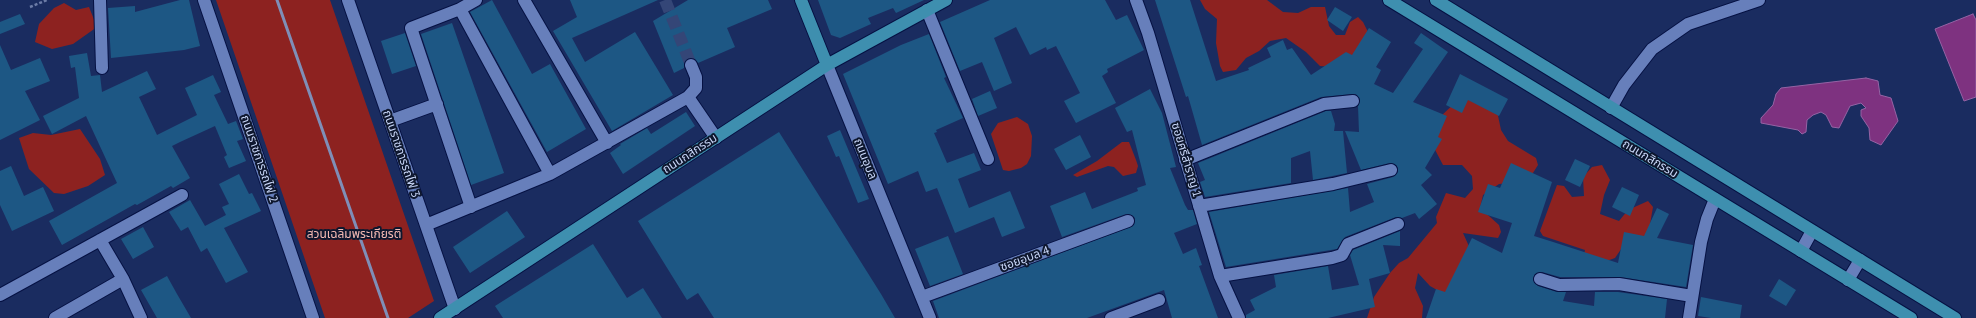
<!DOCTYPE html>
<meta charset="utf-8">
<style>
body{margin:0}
canvas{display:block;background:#1a2c60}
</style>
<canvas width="1976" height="318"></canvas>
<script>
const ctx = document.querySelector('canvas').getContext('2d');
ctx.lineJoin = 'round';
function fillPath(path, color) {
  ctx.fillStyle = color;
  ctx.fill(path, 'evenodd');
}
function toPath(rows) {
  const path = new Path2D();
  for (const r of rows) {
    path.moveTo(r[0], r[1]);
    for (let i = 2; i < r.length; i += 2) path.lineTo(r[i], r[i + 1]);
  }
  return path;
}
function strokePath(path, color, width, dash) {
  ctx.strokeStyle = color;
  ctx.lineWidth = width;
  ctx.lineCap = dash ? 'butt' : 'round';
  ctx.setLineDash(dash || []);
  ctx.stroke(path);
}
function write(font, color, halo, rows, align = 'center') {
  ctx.font = font + ' "PT Sans","Noto Sans Thai",sans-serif';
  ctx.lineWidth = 4;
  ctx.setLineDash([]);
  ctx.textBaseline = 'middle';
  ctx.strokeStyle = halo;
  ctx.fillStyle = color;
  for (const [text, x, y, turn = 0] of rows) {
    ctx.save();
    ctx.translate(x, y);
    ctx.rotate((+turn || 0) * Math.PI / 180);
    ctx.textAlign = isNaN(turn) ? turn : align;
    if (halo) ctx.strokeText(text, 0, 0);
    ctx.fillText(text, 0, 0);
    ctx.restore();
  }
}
fillPath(toPath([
 [216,0,330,0,434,301,408,318,325,318],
 [1200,0,1267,0,1283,12,1298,13,1311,7,1325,7,1329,26,1336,35,1345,35,1350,22,1358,17,1363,22,1369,34,1357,58,1334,67,1320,66,1306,52,1286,38,1270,41,1259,51,1246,58,1236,70,1223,72,1220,66,1216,43,1217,19,1205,9],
 [64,3,76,10,89,7,97,27,73,44,52,49,35,42,39,24,54,8],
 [1470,93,1497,111,1501,130,1508,141,1536,158,1538,165,1531,176,1519,182,1499,184,1483,195,1480,208,1499,225,1501,232,1498,238,1463,233,1472,253,1446,295,1430,286,1418,273,1415,288,1423,306,1422,318,1367,318,1374,297,1390,273,1399,263,1408,258,1437,223,1436,217,1446,193,1465,198,1473,189,1472,176,1462,165,1443,165,1431,142,1440,117,1459,99],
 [1017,117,1028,124,1032,136,1031,156,1027,164,1021,168,1009,171,1003,170,991,134,998,123],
 [80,129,100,159,105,175,88,186,64,194,54,193,29,169,19,138,33,133,51,135],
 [1122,142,1129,142,1136,160,1138,166,1136,173,1123,176,1114,167,1108,166,1077,177,1073,175,1097,161],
 [1602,165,1610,180,1604,195,1600,214,1619,221,1628,210,1648,201,1653,207,1649,230,1644,240,1630,236,1615,258,1598,264,1583,260,1585,250,1543,236,1540,231,1557,185,1564,186,1572,197,1584,196,1583,177,1592,167]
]), '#8d2220');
const water = toPath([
 [1973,14,1976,20,1976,97,1964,101,1935,29,1973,14],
 [1866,78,1878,81,1880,95,1891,98,1898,121,1881,145,1870,140,1869,128,1861,116,1861,110,1866,108,1861,103,1850,106,1839,128,1832,127,1826,115,1821,112,1813,115,1807,120,1806,132,1802,134,1798,130,1761,123,1761,118,1773,105,1776,94,1781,88,1866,78]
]);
fillPath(water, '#7e3280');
strokePath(water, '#9463a4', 1);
fillPath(toPath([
 [180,0,189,0,200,46,184,50,111,58,108,8,135,6,135,12],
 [492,0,532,74,550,64,586,129,547,152,470,12],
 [570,0,658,0,572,38,585,62,635,32,673,95,612,131,553,31,577,17],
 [688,0,768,0,772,9,727,28,735,47,698,63,695,59,688,58,684,64,684,68,674,73,653,21],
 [818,0,924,0,896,13,893,8,868,18,871,24,840,38,831,35],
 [990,0,1105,0,1116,20,1127,15,1144,50,1107,69,1108,72,1102,76,1116,103,1076,123,1064,101,1080,93,1056,46,1047,50,1046,47,1030,55,1016,27,994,38,1012,83,994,91,982,62,960,71,940,22],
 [1155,0,1190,0,1216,81,1249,70,1248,68,1271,57,1267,48,1283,40,1287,50,1292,48,1311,75,1346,52,1352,55,1369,28,1391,42,1376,67,1381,70,1374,84,1393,93,1423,49,1414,43,1421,33,1448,52,1413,102,1447,116,1438,137,1442,139,1425,168,1432,175,1421,185,1437,204,1419,219,1415,213,1402,218,1396,217,1345,237,1337,249,1226,267,1209,212,1348,188,1350,212,1374,202,1367,184,1393,177,1398,172,1398,168,1396,165,1390,163,1361,170,1345,131,1359,132,1358,106,1360,100,1356,94,1353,94,1321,97,1202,145,1188,96,1186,97],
 [1335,7,1352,17,1343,31,1327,20],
 [20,14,25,24,0,34,0,22],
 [452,23,504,173,471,185,421,34],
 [405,33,416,66,392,74,381,41],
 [929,34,946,77,944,78,963,118,936,130,937,132,934,133,947,163,974,153,981,170,958,179,969,208,1010,191,1025,228,1002,237,994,217,955,233,937,188,926,192,918,171,888,184,843,74,901,45],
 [0,45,11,70,40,58,50,81,25,91,40,120,0,140],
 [87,53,91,76,100,75,102,92,147,71,156,89,139,97,157,135,197,115,185,88,213,75,221,92,214,95,228,124,236,121,243,139,237,141,246,161,229,168,224,157,227,155,215,126,180,142,172,146,190,178,173,188,171,186,137,205,135,204,62,245,49,221,117,183,86,116,52,134,43,116,79,98,75,67,71,68,69,56],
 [1460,74,1508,99,1499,116,1468,100,1462,113,1446,105],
 [1150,89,1162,113,1176,167,1170,168,1185,205,1188,210,1193,210,1197,224,1174,233,1183,254,1196,248,1202,265,1199,266,1218,318,1172,318,1164,290,1087,318,939,318,933,301,1133,226,1135,218,1132,215,1126,214,1062,237,1050,206,1085,192,1092,209,1138,191,1137,188,1146,185,1132,130,1127,132,1115,108],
 [990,91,997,108,978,116,972,99],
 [1326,111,1331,111,1335,124,1334,131,1343,131,1347,173,1313,180,1310,151,1291,158,1291,183,1205,197,1200,182,1205,180,1198,163],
 [686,112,695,126,623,174,610,153,621,145,620,144,647,128,651,134],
 [840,130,869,199,858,203,839,156,836,157,827,136],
 [779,132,881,294,895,318,714,318,698,293,687,300,638,221],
 [1080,135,1091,157,1066,170,1054,149],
 [1575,159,1590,166,1580,187,1565,180],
 [1511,163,1552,182,1534,236,1550,241,1618,263,1624,232,1644,236,1657,208,1669,214,1657,238,1693,245,1686,287,1620,277,1560,277,1542,272,1535,274,1533,280,1538,286,1557,292,1566,292,1563,301,1594,306,1595,292,1618,292,1667,299,1665,318,1426,318,1436,289,1445,292,1472,238,1502,253,1512,223,1478,212,1488,184,1500,188],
 [11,166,24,196,43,187,54,211,12,231,0,205,0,171],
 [239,174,249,194,252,193,261,211,224,228,248,272,226,283,207,248,201,252,188,227,181,231,169,212,190,200,205,226,226,215,222,207,229,204,219,184],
 [1622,187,1639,195,1630,216,1612,207],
 [507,211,525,237,470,273,453,247],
 [143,227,154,247,133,259,121,239],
 [1400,231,1400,246,1383,245,1390,273,1369,279,1375,307,1328,318,1246,318,1246,315,1255,310,1250,300,1276,287,1274,275,1328,266,1332,290,1359,285,1350,255,1353,250],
 [948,236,963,274,930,286,915,249],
 [593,244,627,298,643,288,662,318,503,318,495,306],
 [167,276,177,294,191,318,157,318,141,290],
 [1779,279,1796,290,1786,306,1769,296],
 [1701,297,1742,305,1740,318,1711,318,1698,316]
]), '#1d5784');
strokePath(toPath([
 [665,0,691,65]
]), '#344677', 12, [12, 6]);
const minor = toPath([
 [100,0,102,68],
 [204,0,313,318],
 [348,0,455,309],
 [524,0,607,143],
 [1136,0,1148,33,1220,276,1239,318],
 [460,9,550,174],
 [927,10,988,159],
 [827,65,930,318],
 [688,97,716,138],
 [1611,108,1624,85,1652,49,1688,24,1759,0],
 [390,121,437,104],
 [1185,160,1324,104,1353,101],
 [1199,206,1333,184,1391,170],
 [471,207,411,28,460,9,476,0],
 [426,225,550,174,688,97,696,88,696,77,691,65],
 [100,240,123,279,141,318],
 [1801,251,1812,231],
 [1220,276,1332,258,1342,255,1348,244,1398,224],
 [1540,279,1559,285,1619,284,1692,296],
 [1848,280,1860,260],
 [0,295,182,195],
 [922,297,1128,221],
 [55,318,123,279],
 [1111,318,1159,300],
 [1689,318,1701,242,1707,219,1715,199]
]);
const major = toPath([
 [801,0,827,65],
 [1389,0,1911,318],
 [1436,0,1955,318],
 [440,318,827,65,946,0]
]);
strokePath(minor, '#051143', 14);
strokePath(major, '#051143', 14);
strokePath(toPath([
 [30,7,47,0]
]), '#6c7ca7', 2.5, [3, 2]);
strokePath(minor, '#677fbb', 12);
strokePath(major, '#3e8faf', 12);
strokePath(toPath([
 [277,0,388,318]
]), '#7f8eb7', 3);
write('12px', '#c8d6f7', '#0e172e', [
 ["ถนนราชการรถไฟ 3",401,154,71],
 ["ถนนกสิกรรม",690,154,-33],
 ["ถนนราชการรถไฟ 2",259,159,71],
 ["ถนนอุบล",865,159,68],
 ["ถนนกสิกรรม",1650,159,31],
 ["ซอยศรีสำราญ 1",1186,160,73],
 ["ซอยอุบล 4",1025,259,-20]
]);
write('12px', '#f7bbb4', '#0e172e', [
 ["สวนเฉลิมพระเกียรติ",354,235]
]);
</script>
